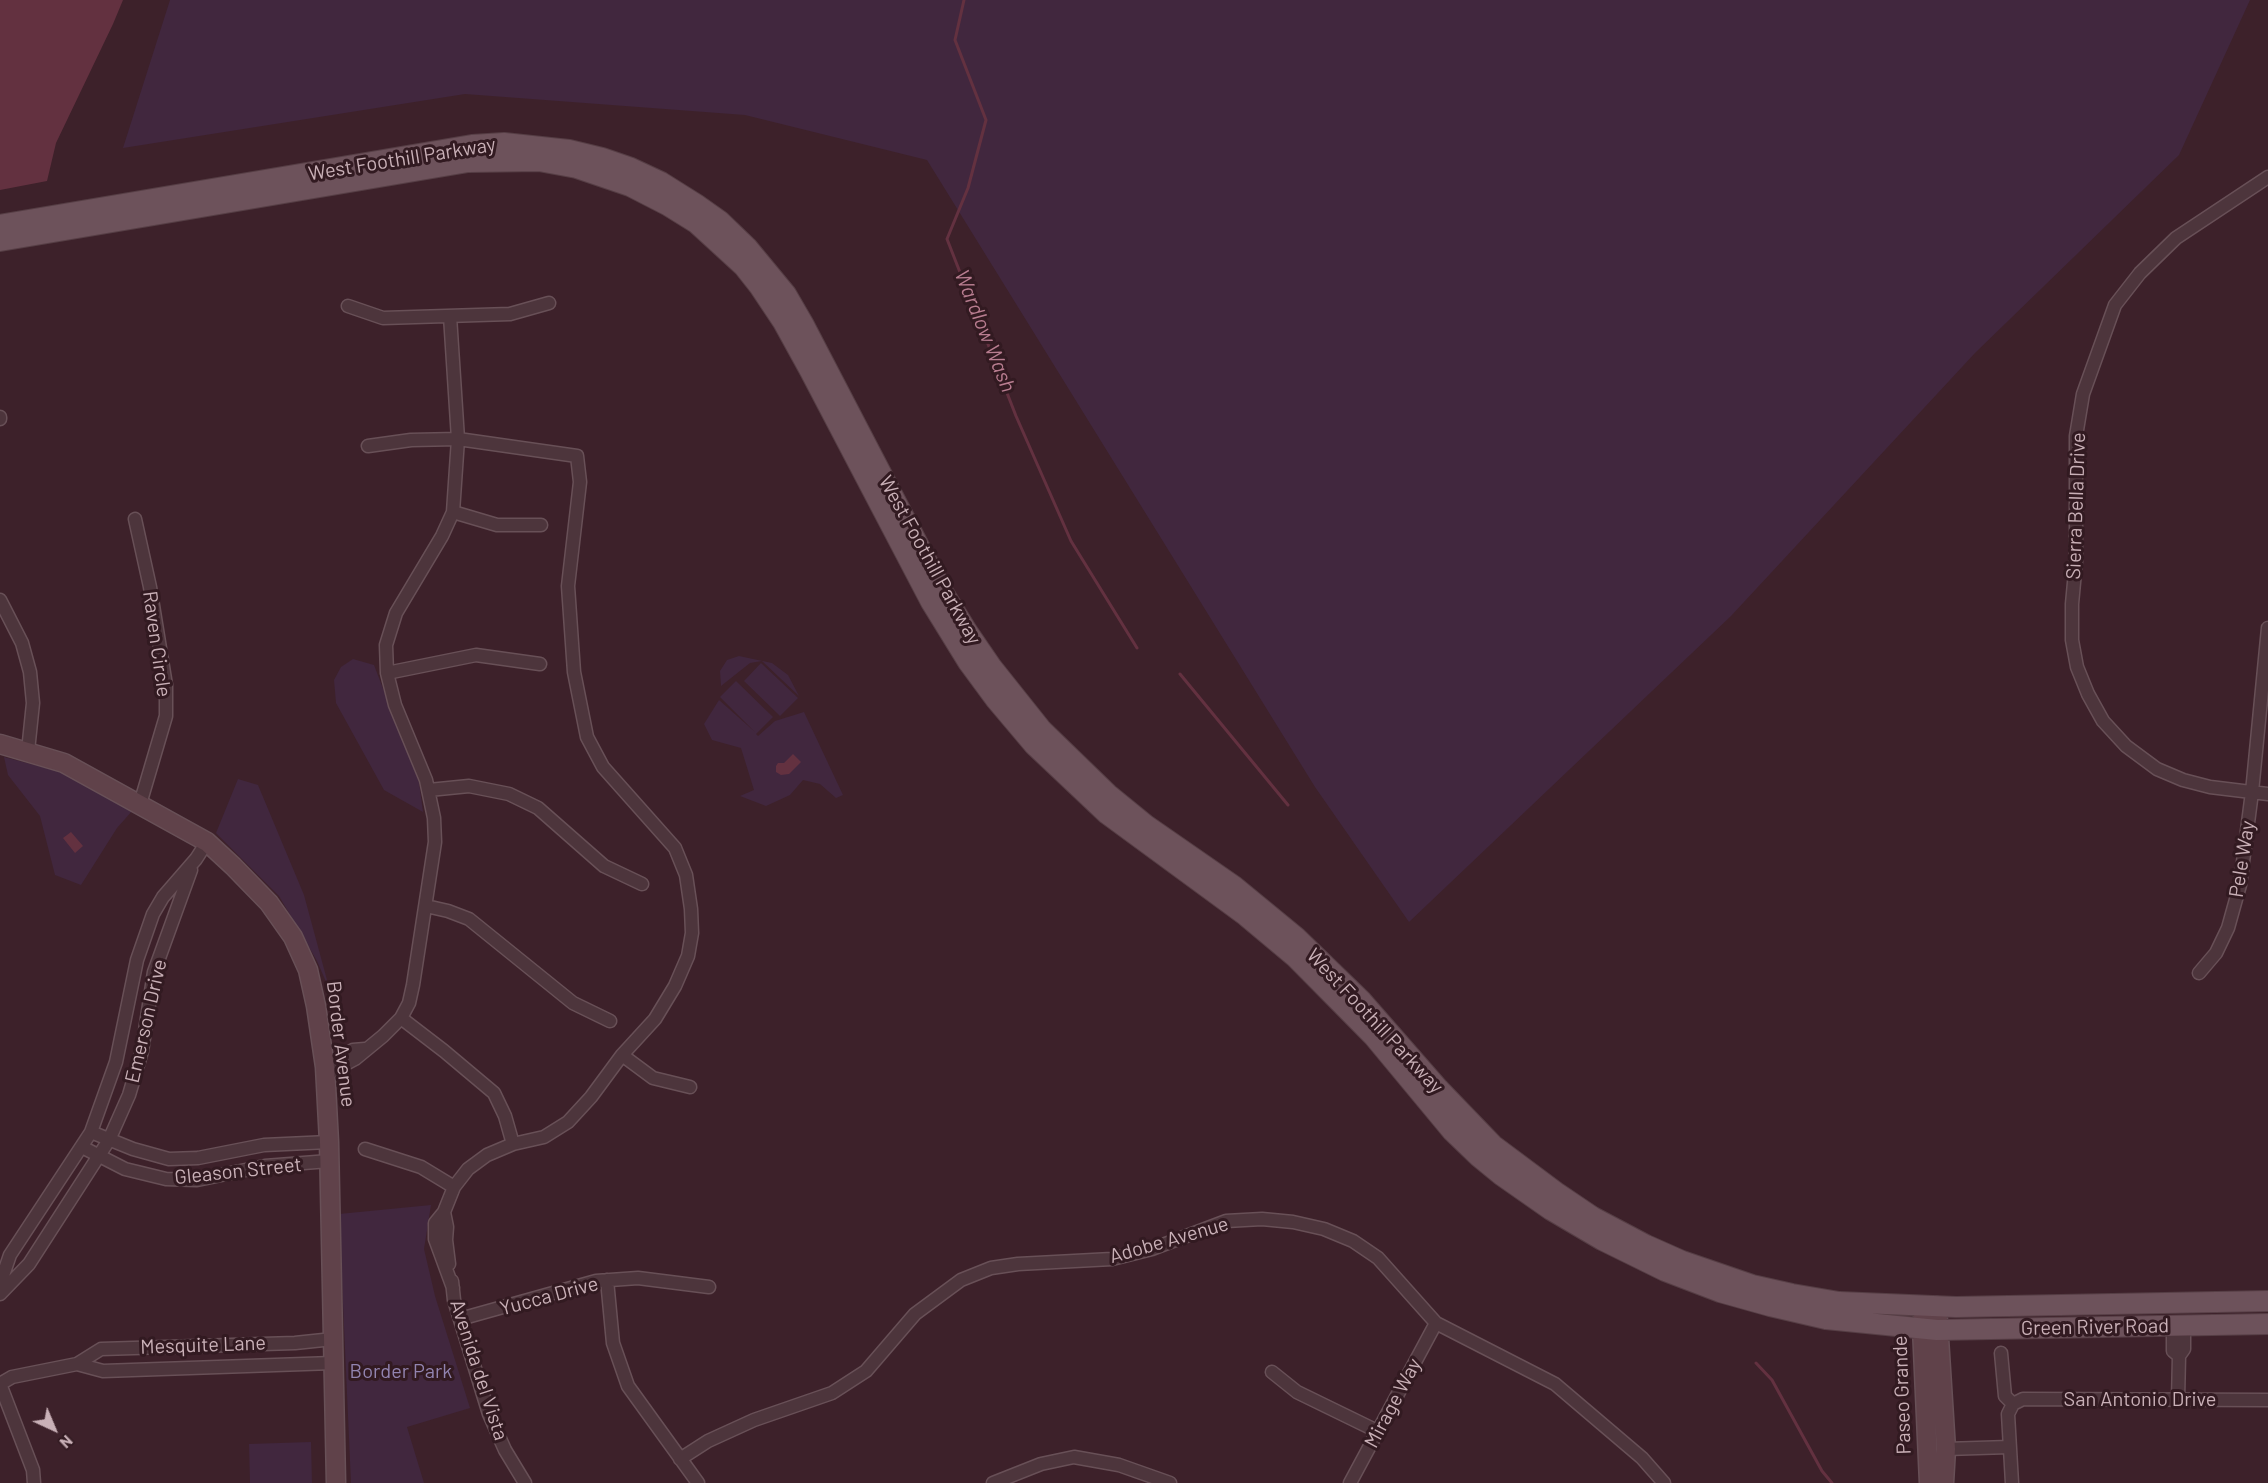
<!DOCTYPE html>
<style>
body{margin:0}
#map{position:relative;width:2268px;height:1483px;overflow:hidden;background:#3d212a;font-family:Barlow,sans-serif}
canvas{display:block}
.north{position:absolute;left:24px;top:1399px;width:60px;height:60px;-webkit-text-stroke:4px #321a21;paint-order:stroke;rotate:136deg;font-size:16px;font-weight:700;line-height:24px;text-align:center;color:#c9b0b7}
.north::after{content:'';display:block;margin:auto;width:21px;height:27px;background:#c9b0b7;clip-path:polygon(50% 0,100% 100%,50% 72%,0 100%)}
</style>
<div id="map">
<canvas width="2268" height="1483"></canvas>
<div class="north">N</div>
</div>
<script>
const ctx = document.querySelector('canvas').getContext('2d');
ctx.lineJoin = 'round';
function fillPath(path, color) {
  ctx.fillStyle = color;
  ctx.fill(path, 'evenodd');
}
function toPath(rows) {
  const path = new Path2D();
  for (const r of rows) {
    path.moveTo(r[0], r[1]);
    for (let i = 2; i < r.length; i += 2) path.lineTo(r[i], r[i + 1]);
  }
  return path;
}
function strokePath(path, color, width, dash) {
  ctx.strokeStyle = color;
  ctx.lineWidth = width;
  ctx.lineCap = dash ? 'butt' : 'round';
  ctx.setLineDash(dash || []);
  ctx.stroke(path);
}
function write(font, color, halo, rows, align = 'center') {
  ctx.font = font + ' Barlow,sans-serif';
  ctx.lineWidth = 6;
  ctx.setLineDash([]);
  ctx.textBaseline = 'middle';
  ctx.strokeStyle = halo;
  ctx.fillStyle = color;
  for (const [text, x, y, turn = 0] of rows) {
    ctx.save();
    ctx.translate(x, y);
    ctx.rotate((+turn || 0) * Math.PI / 180);
    ctx.textAlign = isNaN(turn) ? turn : align;
    if (halo) ctx.strokeText(text, 0, 0);
    ctx.fillText(text, 0, 0);
    ctx.restore();
  }
}
fillPath(toPath([
 [170,0,2250,0,2179,155,1975,353,1731,616,1409,922,1315,787,927,160,745,115,465,94,123,148],
 [739,656,772,663,788,675,799,696,762,661,750,663,721,686,720,671,727,660],
 [353,659,374,665,419,782,423,812,384,790,336,703,334,680,341,667],
 [761,663,798,698,780,716,744,681],
 [736,681,773,717,756,734,758,736,775,721,804,712,843,795,836,798,820,784,803,780,790,795,766,806,740,796,754,790,741,748,712,740,704,724,719,700,755,732,720,697],
 [4,757,69,774,133,810,117,828,81,885,55,875,40,816,8,775],
 [238,779,258,785,304,895,330,991,317,961,279,896,216,833],
 [431,1205,424,1249,435,1296,470,1408,407,1427,424,1483,351,1483,339,1214],
 [311,1442,312,1483,250,1483,249,1444]
]), '#41273e');
fillPath(toPath([
 [0,0,123,0,113,24,56,143,47,181,0,190],
 [793,754,801,762,789,774,781,775,776,772,776,766,778,763,784,763],
 [71,832,83,846,75,853,63,838]
]), '#633140');
strokePath(toPath([
 [964,0,955,40,986,120,968,188,947,239,1016,416,1071,541,1137,648],
 [1180,674,1288,805],
 [1756,1363,1772,1380,1822,1471,1832,1483]
]), '#633140', 3);
const street = toPath([
 [2268,177,2176,238,2140,273,2115,305,2083,394,2076,436,2076,561,2072,604,2072,640,2077,667,2088,694,2103,721,2126,746,2157,769,2183,780,2210,787,2268,794],
 [348,306,383,318,510,314,549,303],
 [0,417,0,419],
 [368,446,411,440,458,439,577,456,580,482,568,586,574,672,587,737,603,767,675,848,686,875,691,909,692,933,688,956,675,986,655,1019,622,1055,591,1097,568,1122,544,1137,513,1144,487,1155,468,1169,454,1187,444,1212,435,1223,435,1239,453,1288],
 [453,512,497,525,541,525],
 [135,519,150,587,166,685,166,716,140,804],
 [0,600,22,643,30,672,33,703,28,751],
 [387,673,476,655,540,664],
 [429,790,469,786,509,794,538,808,604,866,642,884],
 [426,906,448,911,469,919,573,1003,610,1021],
 [2199,973,2216,953,2228,928,2240,885,2252,792,2268,628],
 [401,1018,444,1051,494,1093,505,1116,513,1144],
 [622,1055,653,1078,690,1087],
 [325,1066,353,1050,365,1049],
 [325,1075,355,1059,383,1036,401,1018,409,1003,413,985,435,842,434,818,426,780,395,705,387,673,386,645,396,613,442,536,453,512,458,439,450,316],
 [91,1132,133,1149,169,1159,198,1158,264,1145,329,1142],
 [82,1147,125,1169,166,1179,197,1180,265,1166,329,1161],
 [365,1149,421,1167,454,1187],
 [444,1212,447,1227,446,1240,449,1264],
 [607,1280,613,1343,628,1386,698,1483],
 [452,1281,454,1300,489,1414,505,1450,525,1483],
 [0,1284,10,1255,91,1132,116,1062,137,960,153,914,163,897,196,859,207,842],
 [0,1294,29,1264,109,1140,129,1095,142,1051,154,972,191,870],
 [460,1319,596,1281,638,1278,709,1287],
 [2001,1353,2005,1396,2013,1404],
 [77,1364,103,1371,333,1363],
 [1272,1372,1297,1392,1377,1431],
 [0,1384,12,1377,77,1364,101,1349,295,1343,333,1339],
 [0,1384,33,1470,34,1483],
 [2178,1400,2179,1356,2184,1349,2184,1336,2179,1329,2173,1336,2173,1351,2179,1356],
 [1946,1449,2009,1447],
 [680,1459,708,1441,754,1420,832,1393,866,1371,915,1314,961,1280,991,1268,1018,1264,1112,1259,1152,1249,1226,1221,1262,1219,1293,1222,1324,1229,1353,1241,1378,1258,1436,1323,1555,1384,1642,1458,1664,1483],
 [993,1483,1041,1464,1074,1457,1119,1465,1170,1483],
 [1350,1483,1436,1323],
 [2012,1483,2008,1414,2013,1404,2023,1399,2268,1400]
]);
const secondary = toPath([
 [0,744,64,763,207,842,233,866,269,903,293,937,308,970,316,1006,325,1067,329,1142,336,1483],
 [1924,1306,1922,1328,1929,1483],
 [1937,1306,1946,1449,1944,1483]
]);
const primary = toPath([
 [0,225,472,145,504,143,569,150,602,158,631,168,661,182,696,204,720,221,748,248,786,294,804,325,943,592,967,631,991,666,1042,730,1108,794,1146,825,1234,886,1296,937,1362,1001,1439,1089,1493,1145,1556,1192,1593,1217,1646,1245,1682,1261,1752,1285,1792,1294,1839,1302,1956,1307,2268,1301],
 [0,241,468,162,539,161,577,168,630,186,667,205,696,223,744,267,759,286,783,322,810,371,931,602,968,662,996,700,1034,745,1107,814,1246,916,1295,957,1374,1037,1452,1131,1479,1157,1501,1175,1551,1210,1602,1240,1665,1271,1720,1292,1770,1306,1826,1319,1937,1330,2268,1324]
]);
strokePath(street, '#685057', 15);
strokePath(secondary, '#685057', 21);
strokePath(primary, '#563e45', 22);
strokePath(street, '#4d353c', 12);
strokePath(secondary, '#60424a', 18);
strokePath(primary, '#6d525b', 20);
write('20px', '#c9b0b7', '#321a21', [
 ["West Foothill Parkway",402,159,-9],
 ["Sierra Bella Drive",2076,506,-88],
 ["West Foothill Parkway",930,560,61],
 ["Raven Circle",157,644,82],
 ["Pele Way",2242,859,-81],
 ["Emerson Drive",146,1021,-77],
 ["West Foothill Parkway",1375,1021,47],
 ["Border Avenue",341,1044,83],
 ["Gleason Street",238,1171,-6],
 ["Adobe Avenue",1169,1240,-16],
 ["Yucca Drive",549,1296,-15],
 ["Green River Road",2095,1327,-1],
 ["Mesquite Lane",203,1345,-2],
 ["Avenida del Vista",479,1370,72],
 ["Paseo Grande",1902,1395,-92],
 ["San Antonio Drive",2140,1399],
 ["Mirage Way",1393,1403,-62]
]);
write('20px', '#9284b0', '#321a21', [
 ["Border Park",401,1371]
]);
write('italic 21px', '#b87d90', '#321a21', [
 ["Wardlow Wash",985,331,68]
]);
</script>
